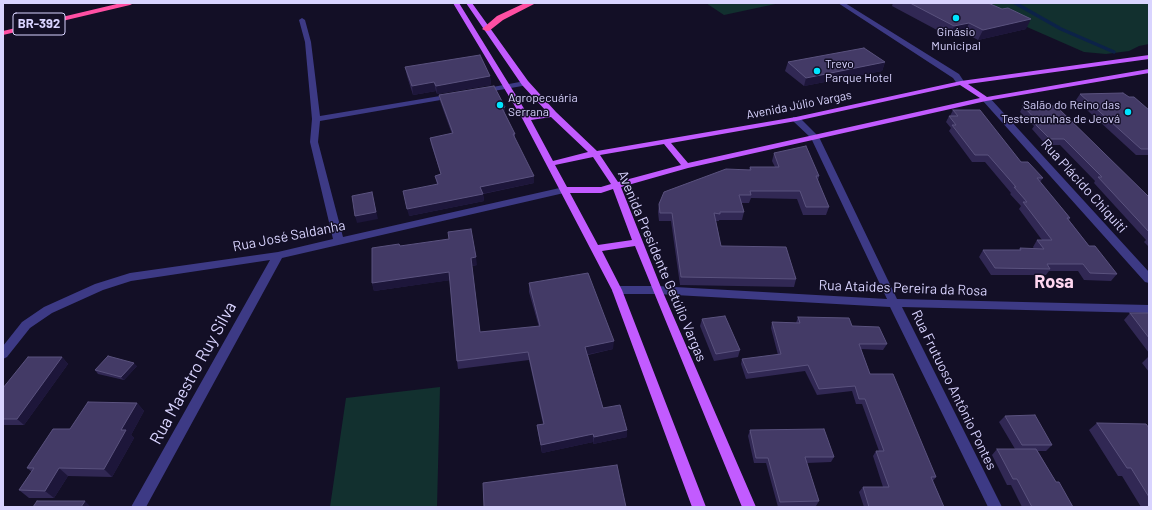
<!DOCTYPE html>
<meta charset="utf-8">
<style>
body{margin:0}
#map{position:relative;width:1152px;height:510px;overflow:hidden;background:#130f26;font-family:Barlow,sans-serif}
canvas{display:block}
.frame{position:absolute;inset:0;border:4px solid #d9d4ff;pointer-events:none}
</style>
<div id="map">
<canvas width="1152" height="510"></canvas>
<div class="frame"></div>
</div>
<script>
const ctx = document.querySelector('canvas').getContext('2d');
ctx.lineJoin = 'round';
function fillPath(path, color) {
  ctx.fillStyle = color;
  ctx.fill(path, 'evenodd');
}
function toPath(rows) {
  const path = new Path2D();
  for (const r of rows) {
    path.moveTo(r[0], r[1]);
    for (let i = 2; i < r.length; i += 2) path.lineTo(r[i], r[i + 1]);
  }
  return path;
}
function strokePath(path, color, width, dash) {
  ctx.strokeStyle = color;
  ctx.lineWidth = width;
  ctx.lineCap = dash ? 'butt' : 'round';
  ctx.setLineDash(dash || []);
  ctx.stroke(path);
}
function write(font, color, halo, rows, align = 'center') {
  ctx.font = font + ' Barlow,sans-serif';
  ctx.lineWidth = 3;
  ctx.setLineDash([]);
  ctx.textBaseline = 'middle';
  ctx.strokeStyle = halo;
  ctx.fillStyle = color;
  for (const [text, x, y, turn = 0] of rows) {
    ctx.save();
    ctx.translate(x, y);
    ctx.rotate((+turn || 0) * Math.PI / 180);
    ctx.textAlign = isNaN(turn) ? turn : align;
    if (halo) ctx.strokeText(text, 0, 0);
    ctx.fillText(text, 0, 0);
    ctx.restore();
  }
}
fillPath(toPath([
 [706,3,780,3,724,15],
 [979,3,1149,3,1149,44,1139,46,1129,51,1106,54,1084,52,986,9],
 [440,387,437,507,330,507,346,398]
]), '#12302f');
strokePath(toPath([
 [1015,3,1061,29,1114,52]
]), '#0c2248', 3.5);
fillPath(toPath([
 [838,3,845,3,959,74,965,83,961,85,958,85,953,78,838,3],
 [302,18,305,20,311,42,320,116,452,94,456,96,452,98,320,121,318,142,343,237,564,187,568,190,564,193,282,258,146,507,131,507,270,260,131,281,103,290,52,313,30,328,7,357,3,359,3,346,22,322,44,307,95,284,130,273,278,252,333,239,310,142,312,119,305,42,299,20,302,18],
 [525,81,529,83,528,85,482,93,478,91,482,89,525,81],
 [983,97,989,97,1149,272,1149,283,1145,282,983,101,983,97],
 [793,117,799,117,819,137,897,299,1149,305,1149,313,902,307,1002,507,988,507,890,307,657,294,617,294,613,293,612,290,613,287,617,286,657,286,887,299,811,138,793,121,793,117]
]), '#3d3a85');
fillPath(toPath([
 [453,3,459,3,528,115,547,112,522,85,466,3,472,3,528,81,556,112,597,151,796,117,961,81,1149,55,1149,59,968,84,987,97,1149,69,1149,73,986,101,688,168,621,187,662,290,756,507,742,507,635,246,602,251,622,290,706,507,692,507,612,290,522,118,453,3],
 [960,85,980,98,688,163,671,143,796,121,960,85],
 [551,117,588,152,553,161,531,120,551,117],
 [664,144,681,165,618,182,600,155,664,144],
 [593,157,611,184,601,187,567,187,555,165,593,157],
 [613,189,632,240,598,245,570,193,601,193,613,189]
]), '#c25bff');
fillPath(toPath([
 [121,3,134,3,130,5,3,35,3,31,121,3],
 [525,3,536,3,503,20,489,31,486,31,482,29,497,16,525,3]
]), '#ff4fa3');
fillPath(toPath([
 [893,3,988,3,1026,29,978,40,965,33,950,37,892,6],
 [788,62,885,62,882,71,804,86,785,71],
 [405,67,490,76,491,85,437,94,436,91,413,95,407,76],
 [1080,94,1129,97,1149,110,1149,155,1136,155,1076,100],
 [439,95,505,114,515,134,515,139,534,183,483,194,484,201,409,216,437,184,435,176,441,174,431,144,430,138,452,134,440,101],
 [1023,106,1149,197,1149,247,1144,242,1146,240,1094,183,1095,181,1060,145,1046,145,1032,129,1034,126,1020,112],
 [953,110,1043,178,1040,182,1070,218,1069,220,1089,246,1117,274,1111,281,1084,280,1078,271,1049,271,1046,275,991,275,979,257,983,250,1019,250,1020,248,1034,249,1033,247,1037,240,1042,240,1019,209,1021,206,1010,194,1011,193,985,162,972,162,949,131,951,128,946,122,949,116,950,116],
 [774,153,819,176,818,181,829,207,826,215,803,215,797,199,751,198,749,203,741,203,744,212,742,220,719,220,719,221,716,221,721,246,796,279,794,287,680,285,671,221,659,221,658,212,659,204,749,170,750,167,775,167,772,161],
 [399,244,400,246,477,265,472,266,480,332,539,327,529,292,529,283,613,349,588,355,603,408,627,430,627,437,593,444,593,442,542,453,538,433,537,425,543,424,529,360,458,369,457,361,450,280,374,291,372,283],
 [1130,313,1149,313,1149,353,1124,320],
 [798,317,852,326,887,344,883,350,861,349,870,374,936,477,933,481,944,507,864,507,859,492,863,487,883,487,873,456,876,451,879,451,862,404,856,404,852,391,817,395,805,371,746,379,741,364,742,359,778,355,771,328,772,322,796,323],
 [702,319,740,350,738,357,714,361,700,326],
 [1149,356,1149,372,1142,363],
 [62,357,68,364,24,425,3,425,3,388],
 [137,366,124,380,98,374,95,370],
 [137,403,144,411,131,435,134,438,112,477,68,476,54,498,29,498,19,490,32,472,27,468,70,429],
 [1005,416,1052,445,1046,451,1038,451,1056,482,1073,507,1022,507,1011,485,1007,485,992,455,997,449,1015,449,999,422],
 [1097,423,1149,428,1149,507,1141,507,1122,476,1118,476,1089,430],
 [750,430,834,457,831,462,807,463,819,501,816,506,778,507,766,463,754,463,748,436]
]), '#312854');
fillPath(toPath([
 [1031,19,1026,29,978,40,983,30],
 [969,23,965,33,950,37,954,26],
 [885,62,882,71,804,86,806,78],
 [490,76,491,85,437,94,436,86],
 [434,82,436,91,413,95,412,86],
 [505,107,505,114,502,114,502,108],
 [534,176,534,183,481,194,480,187],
 [372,192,378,219,357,223,355,216],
 [483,194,484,201,409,216,407,209],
 [476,257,477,265,472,266,481,340,471,258],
 [449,272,451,280,374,291,372,283],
 [614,341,613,349,585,355,585,347],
 [62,357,68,364,24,425,17,419],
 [134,363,137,366,124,380,121,377],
 [137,403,144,411,131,435,134,438,112,477,104,469,121,430],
 [627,430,627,437,593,444,594,437],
 [593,434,593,442,542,453,541,445],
 [59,468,68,476,54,498,45,491],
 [85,501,91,507,81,507]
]), '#1d163a');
const building = toPath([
 [910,3,988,3,1002,9,1008,8,1031,19,983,30,969,23,954,26,910,3],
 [864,48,885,62,806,78,788,62,864,48],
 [480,55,490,76,436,86,434,82,412,86,405,67,480,55],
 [494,86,505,107,502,108,515,134,513,134,534,176,480,187,483,194,407,209,403,191,438,184,435,176,441,174,430,138,453,133,439,95,494,86],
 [1123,93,1129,97,1134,97,1149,110,1149,149,1141,149,1080,94,1123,93],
 [1023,106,1056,106,1149,197,1149,232,1098,177,1102,177,1064,139,1050,139,1035,124,1040,124,1023,106],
 [953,110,980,110,1021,162,1028,162,1043,178,1037,178,1070,218,1067,218,1089,246,1095,246,1117,274,1090,273,1083,264,1047,264,1050,269,995,268,983,250,1021,250,1020,248,1044,249,1037,240,1052,240,1023,202,1027,202,1014,187,1016,187,988,155,975,155,952,125,956,125,949,116,958,116,953,110],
 [806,146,819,176,816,176,829,207,806,207,800,191,750,191,751,195,739,195,744,212,720,212,720,214,714,213,721,246,786,247,796,279,681,277,672,213,660,213,659,204,664,192,726,169,751,170,750,167,779,167,774,153,806,146],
 [372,192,376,212,355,216,352,196,372,192],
 [471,229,476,257,471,258,480,332,540,326,529,283,588,273,614,341,585,347,603,408,620,405,627,430,594,437,593,434,541,445,537,425,544,424,528,352,457,361,449,272,372,283,372,248,399,244,400,246,449,239,448,232,471,229],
 [1130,313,1149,313,1149,338,1130,313],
 [725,316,740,350,716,354,702,319,725,316],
 [798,317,849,318,852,326,879,327,887,344,859,344,870,374,893,374,936,477,931,477,944,507,869,507,863,487,889,487,876,451,884,451,865,399,859,399,855,386,819,389,808,365,748,373,742,359,781,354,772,322,800,323,798,317],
 [108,356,134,363,121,377,95,370,108,356],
 [28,357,62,357,17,419,3,419,3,388,28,357],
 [88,402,137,403,121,430,126,430,104,469,59,468,45,491,19,490,34,468,27,468,53,429,70,429,88,402],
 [1035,415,1052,445,1022,445,1005,416,1035,415],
 [1097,423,1146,424,1149,428,1149,497,1131,468,1127,468,1097,423],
 [824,429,834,457,805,457,819,501,780,502,768,458,756,458,750,430,824,429],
 [997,449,1036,449,1056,482,1059,482,1073,507,1032,507,1017,479,1013,479,997,449],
 [617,465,626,507,484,507,483,483,617,465],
 [37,501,85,501,81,507,33,507,37,501]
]);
fillPath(building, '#433a66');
strokePath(building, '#5a527e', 1);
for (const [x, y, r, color] of [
 [956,18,4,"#00e5ff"],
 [817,71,4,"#00e5ff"],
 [500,105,4,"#00e5ff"],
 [1128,112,4,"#00e5ff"]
]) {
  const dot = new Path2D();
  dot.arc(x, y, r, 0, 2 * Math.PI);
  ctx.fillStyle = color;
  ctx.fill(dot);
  strokePath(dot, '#130f26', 1.5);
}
write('12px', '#d9d4ff', '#130f26', [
 ["Ginásio",956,32,"center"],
 ["Municipal",956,46,"center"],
 ["Trevo",825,64],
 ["Parque Hotel",825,78],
 ["Agropecuária",508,98],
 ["Serrana",508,112],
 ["Salão do Reino das",1120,105,"right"],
 ["Testemunhas de Jeová",1120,119,"right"]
], 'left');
write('12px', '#d9d4ff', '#130f26', [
 ["Avenida Júlio Vargas",799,105,-11]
]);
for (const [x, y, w] of [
 [39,24,52]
]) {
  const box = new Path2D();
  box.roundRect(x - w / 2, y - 11, w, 22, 3);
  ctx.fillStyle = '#130f26';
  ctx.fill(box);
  strokePath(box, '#d9d4ff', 1);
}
write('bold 13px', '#d9d4ff', null, [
 ["BR-392",39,24]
]);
write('14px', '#d9d4ff', '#130f26', [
 ["Rua Plácido Chiquiti",1084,186,48],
 ["Rua José Saldanha",289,236,-11],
 ["Avenida Presidente Getúlio Vargas",662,266,67],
 ["Rua Ataides Pereira da Rosa",903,288,2],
 ["Rua Frutuoso Antônio Pontes",954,390,64]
]);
write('17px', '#d9d4ff', '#130f26', [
 ["Rua Maestro Ruy Silva",193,373,-61]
]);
write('bold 18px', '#ffd6f0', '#130f26', [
 ["Rosa",1054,282]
]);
</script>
